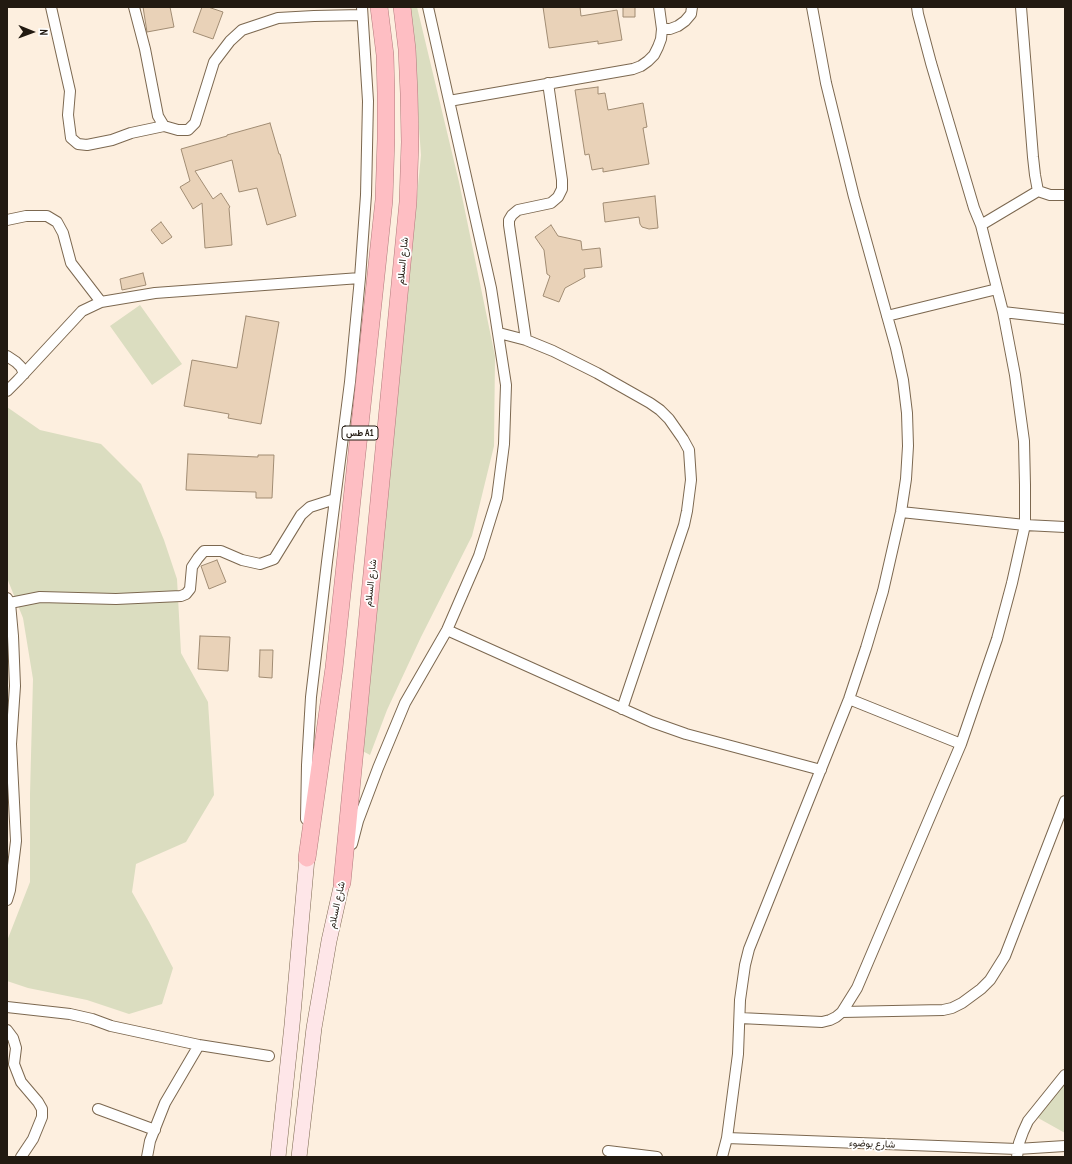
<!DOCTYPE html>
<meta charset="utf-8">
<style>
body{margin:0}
#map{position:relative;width:1072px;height:1164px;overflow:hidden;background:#fdefdf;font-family:"PT Sans Narrow",sans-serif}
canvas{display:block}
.frame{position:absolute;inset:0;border:8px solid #221a11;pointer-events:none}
.north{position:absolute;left:12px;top:12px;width:40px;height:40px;-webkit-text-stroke:3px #fff;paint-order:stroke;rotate:91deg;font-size:11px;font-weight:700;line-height:16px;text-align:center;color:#221a11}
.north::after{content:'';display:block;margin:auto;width:14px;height:18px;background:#221a11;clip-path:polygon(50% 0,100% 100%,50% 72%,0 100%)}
</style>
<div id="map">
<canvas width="1072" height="1164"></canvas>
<div class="frame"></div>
<div class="north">N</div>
</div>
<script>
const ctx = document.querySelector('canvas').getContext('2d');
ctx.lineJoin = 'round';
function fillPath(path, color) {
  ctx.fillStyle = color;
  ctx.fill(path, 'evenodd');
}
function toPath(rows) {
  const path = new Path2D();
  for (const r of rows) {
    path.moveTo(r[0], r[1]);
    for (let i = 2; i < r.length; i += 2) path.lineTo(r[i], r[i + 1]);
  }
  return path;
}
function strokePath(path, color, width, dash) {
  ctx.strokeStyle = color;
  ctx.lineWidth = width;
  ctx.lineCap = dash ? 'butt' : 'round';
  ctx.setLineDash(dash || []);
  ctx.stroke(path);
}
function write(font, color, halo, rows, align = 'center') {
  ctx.font = font + ' "PT Sans Narrow",Vazirmatn,sans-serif';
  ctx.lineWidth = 3.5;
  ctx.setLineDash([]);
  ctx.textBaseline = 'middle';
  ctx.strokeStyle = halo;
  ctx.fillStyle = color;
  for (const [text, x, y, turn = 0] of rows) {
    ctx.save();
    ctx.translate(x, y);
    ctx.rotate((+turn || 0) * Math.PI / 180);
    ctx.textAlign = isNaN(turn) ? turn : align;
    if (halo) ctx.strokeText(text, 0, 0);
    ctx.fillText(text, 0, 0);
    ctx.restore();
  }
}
fillPath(toPath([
 [410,7,417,7,459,182,495,356,494,446,472,536,421,637,387,710,370,755,357,748,396,411,421,155],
 [140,305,182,364,152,385,110,326],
 [7,407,40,430,101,444,141,484,164,540,177,579,181,653,208,702,214,795,186,842,136,864,132,892,149,922,173,968,162,1004,129,1014,87,1000,28,988,7,981,7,941,30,882,30,794,33,679,23,618,7,578],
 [1065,1072,1065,1133,1031,1114]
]), '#dbddc0');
const building = toPath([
 [143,7,170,7,174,27,147,32,143,7],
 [202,7,208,7,223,12,213,39,193,32,202,7],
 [543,7,580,7,581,16,617,10,622,40,598,44,598,41,549,48,543,7],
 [623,7,635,7,635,17,623,17,623,7],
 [598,87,598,94,605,93,608,110,643,103,647,127,643,128,649,164,603,172,603,168,592,170,589,154,585,155,575,90,598,87],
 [270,123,279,154,280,154,296,216,267,225,257,188,239,192,232,160,195,171,213,199,221,193,230,207,229,208,232,245,205,248,202,203,193,209,180,187,190,181,181,149,227,136,227,135,270,123],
 [655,196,658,228,649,229,642,227,640,224,639,217,605,222,603,203,655,196],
 [161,222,172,237,162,244,151,230,161,222],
 [551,225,558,236,581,241,582,250,600,248,602,267,584,269,585,277,565,288,559,302,543,296,550,276,547,274,544,250,535,237,551,225],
 [143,273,146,285,122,290,120,279,143,273],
 [246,316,279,322,261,424,228,418,229,414,184,406,192,360,237,368,246,316],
 [188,454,258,457,258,455,274,455,272,498,256,498,256,492,186,490,188,454],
 [217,560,226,582,209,589,201,566,217,560],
 [200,636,230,637,228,671,198,669,200,636],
 [260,650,273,650,272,678,259,677,260,650]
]);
fillPath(building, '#e9d2b8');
strokePath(building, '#a18c73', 1);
const minor = toPath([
 [51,7,70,91,68,115,71,138,78,144,87,145,112,140,131,133,164,126],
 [134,7,145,49,158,116,164,126,178,130,188,130,195,123,214,62,230,41,242,30,278,18,314,16,362,15],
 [1021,7,1033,157,1035,175,1038,191,1050,195,1065,195],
 [662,29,670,29,678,26,685,21,691,14,692,7],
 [449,101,633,69,641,66,648,61,654,55,658,47,661,39,662,29,659,7],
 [7,220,26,216,47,216,57,222,63,233,71,263,101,302],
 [981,225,1038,191],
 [1003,312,1065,319],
 [887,316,997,289],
 [499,333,526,340,553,351,597,373,650,403,660,410,669,419,683,439,689,450,691,480,687,511,684,525,622,709],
 [526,340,509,225,509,220,512,215,518,210,551,203,558,197,562,189,562,180,548,83],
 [7,356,16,362,21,367,24,374],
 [7,391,18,380,82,311,101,302,155,293,360,278],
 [901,512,1025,525,1065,527],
 [7,598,10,603,13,636,15,686,11,744,16,841,10,890,7,900],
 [10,603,40,597,116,599,181,596,186,594,190,589,192,567,198,558,204,551,221,551,242,560,260,564,274,559,301,515,310,507,335,499],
 [447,630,652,722,686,734,821,770],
 [849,699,961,744],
 [306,819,307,765,311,697,327,562,350,382,360,278,366,195,368,101,362,7],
 [352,844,358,821,378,768,405,703,447,630,479,556,497,498,504,444,506,385,491,288,428,7],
 [7,1007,70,1014,92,1019,111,1026,199,1045,269,1056],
 [842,1012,943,1010,952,1008,962,1003,981,989,990,980,1005,956,1065,801],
 [740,1018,822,1022,830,1020,836,1017,842,1012,857,988,961,744,997,639,1012,583,1025,525,1025,485,1024,441,1015,375,1003,312,981,225,974,208,931,63,918,14,917,7],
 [7,1030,13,1038,16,1048,14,1064,21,1082,38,1102,42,1109,42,1117,33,1139,21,1157],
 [98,1109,155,1130],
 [727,1138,1017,1149,1065,1146],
 [608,1151,657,1157],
 [147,1157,150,1141,165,1103,199,1045],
 [722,1157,727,1138,738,1054,740,1000,745,965,749,949,849,699,866,648,883,591,901,512,906,479,908,446,907,413,903,380,896,348,854,197,826,83,812,7],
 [1017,1157,1019,1143,1023,1132,1028,1121,1065,1075]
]);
const secondary = toPath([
 [278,1157,292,1025,307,858],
 [299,1157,314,1028,329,941,342,883]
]);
const trunk = toPath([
 [307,858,334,668,384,200,386,139,386,93,385,55,379,7],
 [342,883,408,202,410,142,409,93,407,49,402,7]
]);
strokePath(minor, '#7c6850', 12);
strokePath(secondary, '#7c6850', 16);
strokePath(trunk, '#b07a7b', 18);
strokePath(minor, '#fff', 10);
strokePath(secondary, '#fee6e8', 15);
strokePath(trunk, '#febec3', 17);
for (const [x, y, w] of [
 [360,433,36]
]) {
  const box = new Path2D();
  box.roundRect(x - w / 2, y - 7, w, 14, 3);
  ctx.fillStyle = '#fff';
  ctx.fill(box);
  strokePath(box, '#221a11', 1);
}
write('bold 9px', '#221a11', null, [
 ["طس A1",360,433]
]);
write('10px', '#221a11', '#fff', [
 ["شارع السلام",403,261,-85],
 ["شارع السلام",371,583,-84],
 ["شارع السلام",337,905,-78],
 ["شارع بوضوء",872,1144,2]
]);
</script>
